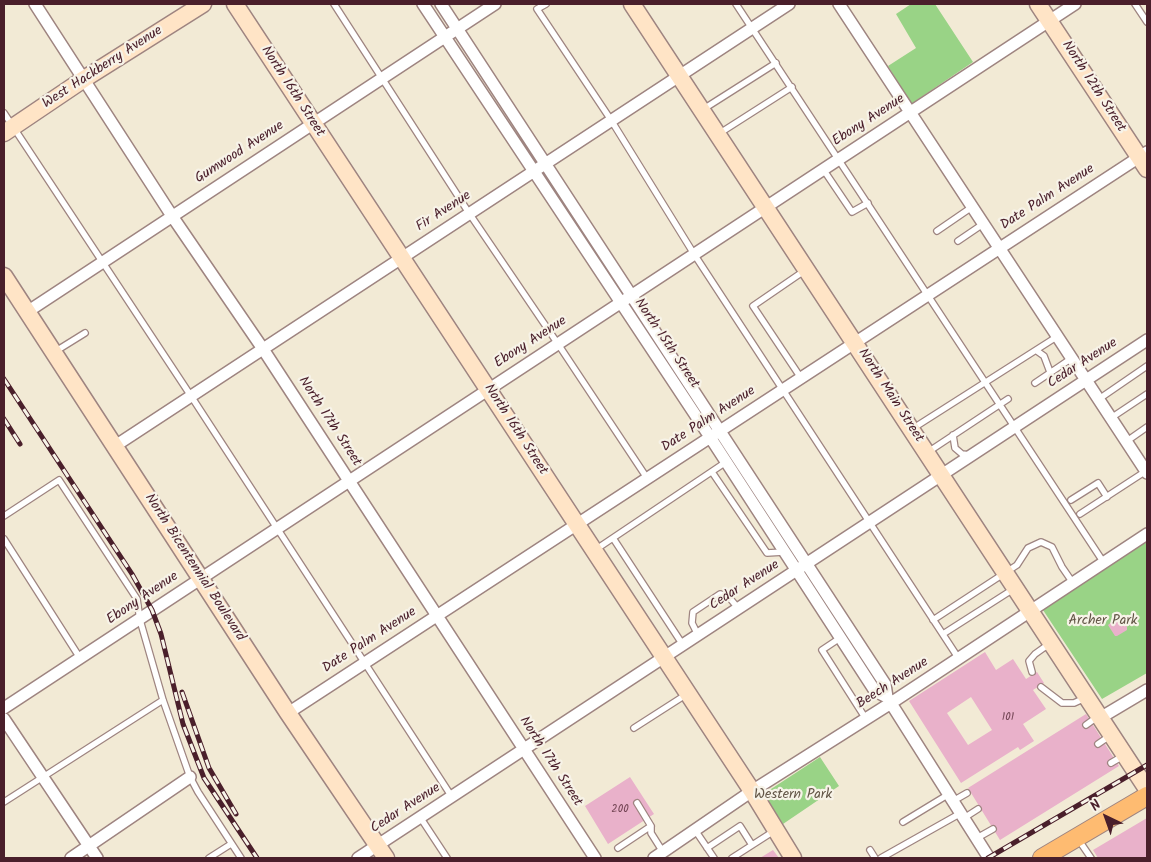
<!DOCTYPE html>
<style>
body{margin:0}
#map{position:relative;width:1151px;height:862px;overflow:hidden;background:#f2ead5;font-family:Kalam,sans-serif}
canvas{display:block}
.frame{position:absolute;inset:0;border:5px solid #4a1f2b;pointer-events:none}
.north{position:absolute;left:1081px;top:792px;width:50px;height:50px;-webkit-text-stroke:4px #f7f3e8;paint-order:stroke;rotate:318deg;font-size:14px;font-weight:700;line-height:20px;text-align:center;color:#4a1f2b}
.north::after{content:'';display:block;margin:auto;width:18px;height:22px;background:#4a1f2b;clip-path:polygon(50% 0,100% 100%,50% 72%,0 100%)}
</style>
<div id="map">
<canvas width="1151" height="862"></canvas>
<div class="frame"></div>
<div class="north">N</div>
</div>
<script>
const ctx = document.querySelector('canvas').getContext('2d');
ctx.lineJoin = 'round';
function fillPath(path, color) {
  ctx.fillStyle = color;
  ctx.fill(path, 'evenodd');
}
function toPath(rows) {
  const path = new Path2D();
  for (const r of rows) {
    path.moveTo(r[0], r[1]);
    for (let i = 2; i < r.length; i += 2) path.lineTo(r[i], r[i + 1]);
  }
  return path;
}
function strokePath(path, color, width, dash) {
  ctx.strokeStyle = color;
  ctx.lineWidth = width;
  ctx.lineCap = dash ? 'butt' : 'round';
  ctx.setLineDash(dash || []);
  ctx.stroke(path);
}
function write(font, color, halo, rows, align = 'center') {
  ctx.font = font + ' Kalam,sans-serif';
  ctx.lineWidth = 4.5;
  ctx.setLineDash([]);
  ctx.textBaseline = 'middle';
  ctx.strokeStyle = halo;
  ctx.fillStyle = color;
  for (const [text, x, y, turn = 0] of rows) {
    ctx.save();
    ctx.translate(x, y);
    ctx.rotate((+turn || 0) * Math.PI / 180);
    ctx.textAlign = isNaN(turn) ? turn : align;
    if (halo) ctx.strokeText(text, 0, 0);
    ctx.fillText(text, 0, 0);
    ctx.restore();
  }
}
fillPath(toPath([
 [911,4,935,4,973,62,911,104,888,66,916,48,896,14],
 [1147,541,1147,673,1102,699,1043,610],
 [820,757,839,786,783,824,766,798,768,791]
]), '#99d386');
fillPath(toPath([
 [1118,617,1121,618,1127,627,1127,630,1117,636,1115,636,1108,625],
 [985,652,996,670,1013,659,1026,679,1037,672,1044,683,1033,690,1046,709,1023,724,1034,741,1020,750,1018,747,961,783,909,701],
 [971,697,992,730,968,745,947,713],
 [1086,714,1119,766,1000,840,968,788],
 [630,777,654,814,608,844,585,806],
 [1147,818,1147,858,1098,858,1093,850],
 [773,850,779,858,760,858]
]), '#e9b1ca');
const lane = toPath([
 [334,4,469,213,558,344,647,478],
 [546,4,537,9,611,120,694,254,959,659],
 [736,4,1104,563],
 [1135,4,1147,22],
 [702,110,776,63],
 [4,113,191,396,452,797],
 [720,133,792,87],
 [823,169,852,212,868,203],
 [937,231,972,207],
 [958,241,983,224],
 [56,351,85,333],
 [1037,351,1044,356,1050,372],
 [801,378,753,306,804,271],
 [1035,383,1072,358],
 [1099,399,1147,366],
 [1111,418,1147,394],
 [912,429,1058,336],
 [953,435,955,448,962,454,970,455],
 [1127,441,1147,427],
 [928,452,1008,399],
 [712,472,767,553,784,552],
 [1071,500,1098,483,1107,497],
 [1080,514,1146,471],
 [4,516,59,480,137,599,140,620,163,700,190,777,198,792,241,858],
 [613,538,683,645],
 [4,539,80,658],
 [595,550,726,462],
 [933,620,1017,565,1028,548,1041,542,1052,547,1062,567,1073,583],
 [943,634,1015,588],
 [698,635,692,623,693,612,720,594,728,596,738,608],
 [840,638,822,650,866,719],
 [1032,672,1029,661,1035,654,1049,644],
 [1041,687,1062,703,1074,703,1085,698],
 [1086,725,1097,717],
 [634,728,687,694],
 [1098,744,1111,735],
 [1111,763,1123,756],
 [953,801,967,793],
 [4,802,163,700],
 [637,803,651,826,651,833,663,852],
 [420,817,447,858],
 [964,818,978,809],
 [903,822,949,794],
 [695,830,714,858],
 [977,838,993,829],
 [1078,839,1091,858],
 [618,848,651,826],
 [707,848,740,826,752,845],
 [870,850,875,858],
 [209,858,231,844],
 [732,858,774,831],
 [881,858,961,813]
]);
const street = toPath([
 [35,4,172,216,263,349,595,858],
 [423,4,710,437,875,691,887,697],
 [441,4,885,684,887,697,989,858],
 [839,4,1147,473],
 [27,312,495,4],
 [115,446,789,4],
 [4,708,1075,4],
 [288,713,1147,152],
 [1100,718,1147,690],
 [4,719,97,858],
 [71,858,190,777],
 [358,858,1147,340],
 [654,858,752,791,891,703,1147,534]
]);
const secondary = toPath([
 [235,4,752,791,793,858],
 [632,4,1147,789],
 [1038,4,1147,169],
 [4,133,84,79,203,4],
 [4,276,288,713,386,858]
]);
const primary = toPath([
 [1042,858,1147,796]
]);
strokePath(lane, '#9e8480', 8);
strokePath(street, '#9e8480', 14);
strokePath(secondary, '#9e8480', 19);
strokePath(primary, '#9e8480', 20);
strokePath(lane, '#fff', 5.5);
strokePath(street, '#fff', 11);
strokePath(secondary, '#ffe4c6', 16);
strokePath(primary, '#febb71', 18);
const rail = toPath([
 [4,379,132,574,152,610,161,634,183,724,204,778,257,858],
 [4,419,20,444],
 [182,692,209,768,236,814],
 [988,858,1147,765]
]);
strokePath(rail, '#4a1f2b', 5);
strokePath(rail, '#f7f3e8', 3, [9]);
write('11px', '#724453', null, [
 ["101",1008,718],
 ["200",620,810]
]);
write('14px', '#4a1f2b', '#f7f3e8', [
 ["West Hackberry Avenue",103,68,-33],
 ["North 12th Street",1093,87,57],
 ["North 16th Street",292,92,57],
 ["Ebony Avenue",869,121,-33],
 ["Gumwood Avenue",240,153,-33],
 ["Date Palm Avenue",1048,198,-33],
 ["Fir Avenue",444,212,-33],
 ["Ebony Avenue",531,343,-33],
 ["North 15th Street",666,344,56],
 ["Cedar Avenue",1083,364,-33],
 ["North Main Street",890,396,57],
 ["Date Palm Avenue",709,420,-33],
 ["North 17th Street",329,422,57],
 ["North 16th Street",515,430,57],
 ["North Bicentennial Boulevard",194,568,57],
 ["Cedar Avenue",745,586,-33],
 ["Ebony Avenue",143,599,-34],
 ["Date Palm Avenue",370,641,-33],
 ["Beech Avenue",893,684,-33],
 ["North 17th Street",550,762,57],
 ["Cedar Avenue",406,809,-33]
]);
write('14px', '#625546', '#f7f3e8', [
 ["Archer Park",1103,622],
 ["Western Park",793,796]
]);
</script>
